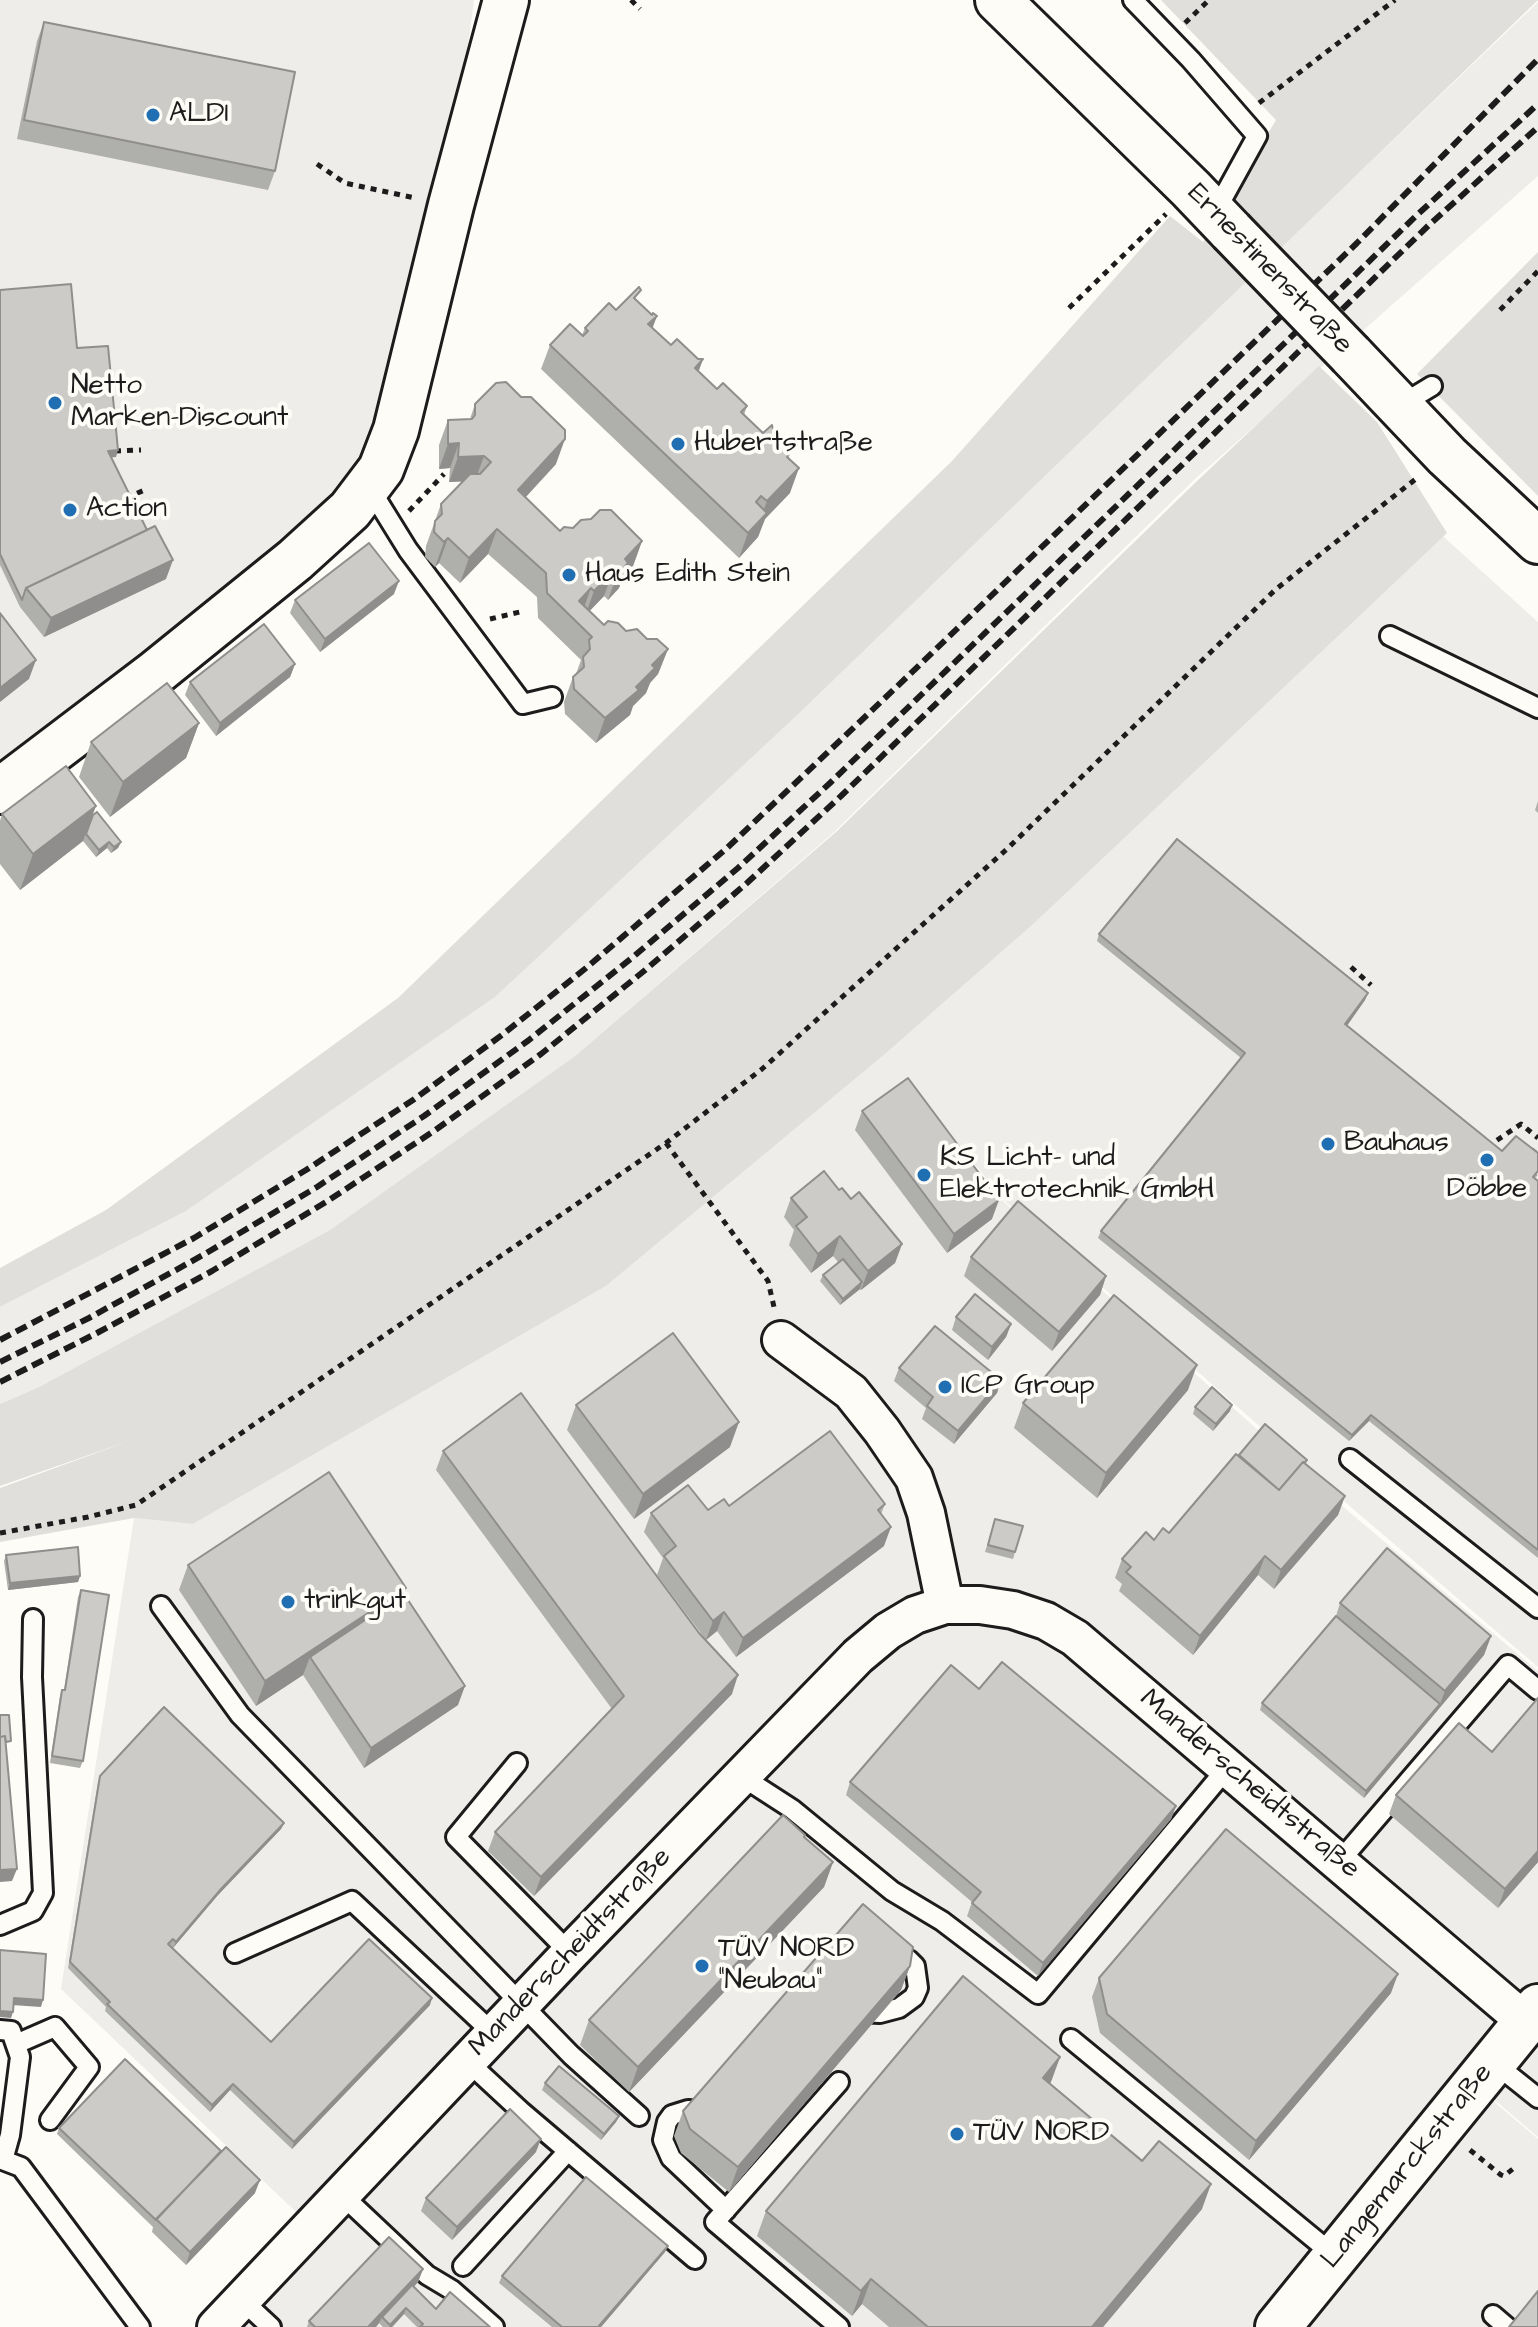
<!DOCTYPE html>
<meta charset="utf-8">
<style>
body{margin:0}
canvas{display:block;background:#fdfcf7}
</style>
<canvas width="1538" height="2327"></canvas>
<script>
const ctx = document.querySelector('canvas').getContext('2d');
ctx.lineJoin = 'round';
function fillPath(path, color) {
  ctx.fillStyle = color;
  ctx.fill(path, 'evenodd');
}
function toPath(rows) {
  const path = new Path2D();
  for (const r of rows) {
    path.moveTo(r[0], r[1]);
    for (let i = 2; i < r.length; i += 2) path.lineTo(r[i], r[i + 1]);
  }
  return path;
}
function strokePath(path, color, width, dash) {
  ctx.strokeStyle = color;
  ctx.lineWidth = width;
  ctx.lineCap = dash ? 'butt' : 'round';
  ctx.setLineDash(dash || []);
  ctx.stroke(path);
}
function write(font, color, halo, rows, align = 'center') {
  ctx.font = font + ' "Architects Daughter",sans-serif';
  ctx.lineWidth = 8;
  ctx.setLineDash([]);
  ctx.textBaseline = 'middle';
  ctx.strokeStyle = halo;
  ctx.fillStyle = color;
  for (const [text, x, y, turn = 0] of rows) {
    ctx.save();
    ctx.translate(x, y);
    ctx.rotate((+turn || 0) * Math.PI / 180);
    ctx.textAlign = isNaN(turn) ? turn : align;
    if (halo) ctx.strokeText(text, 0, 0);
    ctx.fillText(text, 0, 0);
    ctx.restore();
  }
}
fillPath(toPath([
 [0,0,474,0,446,216,378,469,0,787],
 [1538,2,1538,176,1196,478,832,834,575,1056,330,1230,39,1387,0,1404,0,1307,186,1211,495,997],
 [1425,520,1538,622,1538,1667,1352,1508,1007,1203,956,1142,1004,1202,1348,1511,1538,1671,1538,2003,1473,2084,1538,2139,1538,2327,224,2327,314,2229,61,1989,134,1518,193,1524,606,1286,885,1054,1031,926],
 [1538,2011,1538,2137,1477,2085]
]), '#eeede9');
fillPath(toPath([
 [1161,0,1538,0,797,715,495,997,186,1211,0,1307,0,1268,106,1210,398,998,952,461,1170,216,1203,242,1276,120],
 [1538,252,1538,496,1417,374],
 [1319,366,1377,422,1447,533,1031,926,885,1054,606,1286,193,1524,134,1518,0,1542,0,1488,132,1440,0,1486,0,1404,39,1387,330,1230,575,1056,836,832,1197,481]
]), '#e0dfdb');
const service = toPath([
 [1133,0,1191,60,1257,136,1214,214],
 [1399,406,1432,386],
 [369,487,408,550,523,704,552,697],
 [1390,636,1538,708],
 [1350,1459,1538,1608],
 [161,1606,240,1715,571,2055,639,2116],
 [517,1763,456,1837,570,1953],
 [741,1776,792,1809,892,1891,942,1921,1038,1994,1228,1767],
 [1339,1862,1508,1665,1538,1690],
 [0,1925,33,1911,43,1893,32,1677,33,1619],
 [235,1953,352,1901,493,2033],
 [858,2012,880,2013,899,2008,914,1997,918,1988,915,1966,909,1960,889,1953],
 [0,2030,11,2031,20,2057,10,2135,3,2160],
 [1071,2039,1335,2256],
 [16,2044,55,2027,89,2067,50,2120],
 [467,2061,522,2112,695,2259],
 [1493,2062,1538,2098],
 [839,2082,715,2222,839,2327],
 [706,2111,688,2110,672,2115,667,2122,663,2140,671,2158,726,2210],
 [0,2159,21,2167,140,2327],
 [341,2194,427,2275,452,2290,494,2327],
 [463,2266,568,2151],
 [242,2300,271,2327],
 [1493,2315,1507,2327]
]);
const minor = toPath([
 [781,1340,851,1392,882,1431,914,1478,926,1513,945,1605],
 [216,2327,570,1953,858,1656,888,1631,915,1615,945,1605,980,1605,1013,1610,1046,1621,1075,1638,1526,2022]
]);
const tertiary = toPath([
 [0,791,154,674,295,560,350,510,381,469,396,430,451,205,506,0],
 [1278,2327,1538,2007]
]);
const secondary = toPath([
 [998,0,1191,189,1231,231],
 [1351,355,1447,456,1538,541]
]);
strokePath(service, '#1c1c1c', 24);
strokePath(minor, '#1c1c1c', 42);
strokePath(tertiary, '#1c1c1c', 50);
strokePath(secondary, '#1c1c1c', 50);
strokePath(toPath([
 [631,0,640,9],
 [1185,23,1209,0],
 [1259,103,1395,0],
 [317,164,345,183,415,198],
 [1069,308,1166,214],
 [1500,310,1538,271],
 [115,451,141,450],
 [126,498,147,489],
 [409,511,444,474],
 [490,619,524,611],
 [1351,967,1371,985],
 [666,1143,768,1281,774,1307],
 [1487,1147,1521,1124,1538,1138],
 [1531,1154,1538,1145],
 [0,1533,88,1517,136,1505,666,1143,762,1069,1008,848,1275,590,1417,478],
 [1470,2150,1501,2175,1504,2176,1514,2168]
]), '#1c1c1c', 5, [6, 6]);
strokePath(service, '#fdfcf7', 18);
strokePath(minor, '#fdfcf7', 36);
strokePath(tertiary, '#fdfcf7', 44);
strokePath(secondary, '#fdfcf7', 44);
strokePath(toPath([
 [0,1340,194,1238,306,1170,413,1100,502,1035,586,968,727,848,907,677,1357,243,1538,59],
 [0,1362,89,1318,203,1255,317,1187,424,1116,529,1040,633,957,738,868,830,783,1417,215,1538,104],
 [0,1382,97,1333,212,1271,326,1202,434,1131,541,1054,644,971,747,883,841,796,1429,225,1538,127]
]), '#1c1c1c', 6, [12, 6]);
const secondaryBridge = toPath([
 [1231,231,1351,355]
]);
strokePath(secondaryBridge, '#1c1c1c', 50, []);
strokePath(secondaryBridge, '#fdfcf7', 44);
fillPath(toPath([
 [44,22,275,171,268,190,17,139,37,41],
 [0,290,77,348,116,457,111,457,166,579,44,637,20,607,0,565],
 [637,301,652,315,657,316,652,328,671,345,698,359,703,359,698,372,717,389,747,406,744,415,763,433,773,430,790,459,790,493,765,519,758,537,739,558,541,369,550,345,582,335,585,328,616,310],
 [475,404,556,464,526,497,560,531,642,541,633,566,623,577,619,588,608,600,604,596,589,611,604,625,626,631,668,649,658,674,650,683,646,693,633,706,630,715,596,743,565,714,564,702,573,677,576,674,581,660,538,618,537,597,488,554,460,583,439,563,435,567,425,557,426,546,441,504,463,481,449,482,450,468,439,469,439,445,448,420,470,419],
 [394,594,320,652,290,613,295,600],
 [295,664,290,677,216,736,185,695,190,682],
 [199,723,186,758,110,817,79,777,91,742],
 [1538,801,1538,813,1535,810],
 [2,814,93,815,121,842,118,848,111,853,107,848,96,857,83,841,20,890,0,864,0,821],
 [1099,934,1368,993,1365,1000,1347,1026,1502,1151,1538,1175,1535,1178,1538,1181,1538,1558,1369,1421,1349,1441,1098,1238,1101,1231,1241,1058,1097,941],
 [862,1111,992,1219,947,1253,855,1130],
 [839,1190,902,1244,895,1263,861,1290,860,1289,840,1305,820,1281,823,1275,838,1262,833,1256,811,1273,789,1245,794,1230,784,1217,791,1198],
 [971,1257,1106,1276,1100,1295,1052,1351,964,1276],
 [956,1317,1011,1324,1006,1337,988,1360,952,1330],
 [899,1368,1001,1380,997,1393,954,1444,922,1419,926,1408,894,1381],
 [1188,1390,1097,1498,1014,1428,1023,1403],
 [576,1405,730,1447,634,1519,567,1430],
 [1195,1407,1230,1411,1213,1431,1193,1414],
 [443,1451,732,1694,534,1896,488,1851,495,1832,612,1709,436,1470],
 [1239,1455,1307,1460,1306,1464,1345,1496,1338,1515,1274,1589,1258,1575,1193,1655,1119,1591,1122,1584,1115,1578,1122,1559,1154,1540,1169,1533],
 [885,1504,881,1514,884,1546,736,1657,717,1631,706,1640,657,1575,663,1558,644,1532,651,1513,708,1510,729,1506],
 [995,1519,1015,1552,1013,1559,985,1552],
 [6,1555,80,1576,78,1582,8,1590,4,1561],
 [188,1565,404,1594,458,1705,364,1768,303,1675,256,1706,179,1590],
 [81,1590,83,1761,80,1768,50,1763,60,1696,62,1690,64,1690,78,1597],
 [1340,1603,1491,1636,1484,1655,1364,1798,1260,1710,1262,1703,1336,1616],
 [979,1689,1176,1806,1171,1819,1038,1976,967,1916,972,1902,846,1795,850,1782],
 [1492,1752,1538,1862,1498,1908,1389,1814,1396,1795],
 [100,1776,284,1823,281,1829,218,1895,173,1948,170,1946,271,2042,430,2005,292,2149,230,2090,210,2112,105,2011,106,2007,68,1968,98,1782],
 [805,1835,804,1837,833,1862,824,1887,629,2092,580,2045,589,2020],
 [910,1966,901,1990,729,2192,681,2153,674,2136,683,2111],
 [1099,1978,1391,1993,1249,2160,1100,2033,1092,1997],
 [1060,2057,1050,2083,1202,2209,1103,2327,889,2327,862,2304,852,2316,757,2236,766,2211],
 [545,2083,619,2116,616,2122,601,2140,542,2090],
 [59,2128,255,2193,186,2265,152,2232,153,2227,57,2134],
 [536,2152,452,2240,421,2211,426,2198],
 [665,2252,601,2327,552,2327,499,2283,502,2276],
 [423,2269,418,2282,414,2287,436,2309,490,2327,417,2327,404,2314,392,2327,383,2327,379,2323,376,2327,307,2327,309,2321]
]), '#afafac');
fillPath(toPath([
 [657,316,648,340,648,324],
 [703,359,694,384,695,368],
 [565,439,556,464,509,515,518,490],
 [459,443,450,468,439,469,448,444],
 [118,450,116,457,106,458,108,451],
 [484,456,475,481,449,482,458,457],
 [799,468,790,493,765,519,758,537,739,558,748,533,760,520,767,501],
 [497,529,488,554,460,583,469,558],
 [448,538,439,563,435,567,444,542],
 [642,541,633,566,623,577,619,588,608,600,617,575,625,559],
 [173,560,166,579,44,637,51,618],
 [613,572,604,596,585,616,594,591],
 [399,581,394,594,320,652,325,639],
 [591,588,582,613,579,601],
 [668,649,658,674,650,683,646,693,633,706,630,715,596,743,605,718,636,687,652,665],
 [36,660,29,679,0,702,0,688],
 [295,664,290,677,216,736,220,723],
 [199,723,186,758,110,817,123,782],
 [96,806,83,841,20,890,33,854],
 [109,842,107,848,96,857,99,850],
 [121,842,118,848,111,853,114,847],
 [1368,993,1365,1000,1343,1031,1345,1024],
 [999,1200,992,1219,947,1253,954,1234],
 [840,1236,833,1256,811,1273,818,1254],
 [902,1244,895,1263,861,1290,868,1271],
 [1106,1276,1100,1295,1052,1351,1059,1332],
 [862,1282,860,1289,840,1305,843,1299],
 [1011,1324,1006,1337,988,1360,992,1347],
 [1197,1365,1188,1390,1097,1498,1106,1473],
 [1001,1380,997,1393,954,1444,958,1431],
 [1232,1405,1230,1411,1213,1431,1216,1424],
 [1371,1415,1369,1421,1349,1441,1352,1435],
 [739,1422,730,1447,634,1519,643,1494],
 [1345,1496,1338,1515,1274,1589,1281,1570],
 [891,1527,884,1546,736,1657,743,1638],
 [1265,1556,1258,1575,1193,1655,1200,1636],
 [80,1576,78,1582,8,1590,10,1583],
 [406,1588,397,1613,310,1657,303,1675,256,1706,265,1681],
 [724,1612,717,1631,706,1640,713,1621],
 [1491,1636,1484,1655,1364,1798,1366,1791,1440,1704,1445,1691],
 [738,1675,732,1694,534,1896,541,1877],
 [465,1686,458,1705,364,1768,371,1748],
 [1176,1806,1171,1819,1038,1976,1043,1963],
 [284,1823,281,1829,218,1895,173,1948,176,1942,221,1889],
 [1538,1851,1538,1862,1498,1908,1505,1889],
 [833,1862,824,1887,629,2092,638,2067],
 [17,1869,12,1881,0,1882,0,1870],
 [910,1966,901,1990,729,2192,738,2167],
 [1398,1974,1391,1993,1249,2160,1256,2141],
 [14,1998,43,2000,41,2007,12,2005],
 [432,1998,430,2005,292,2149,294,2142],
 [0,2011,13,2012,11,2018,0,2017],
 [1060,2057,1051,2082,1034,2102,1043,2078],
 [233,2084,230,2090,210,2112,212,2105],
 [619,2116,616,2122,601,2140,604,2134],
 [541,2139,536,2152,452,2240,457,2227],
 [260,2180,255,2193,186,2265,190,2252],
 [1211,2184,1202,2209,1103,2327,1092,2327],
 [668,2246,665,2252,601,2327,598,2327],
 [423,2269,418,2282,384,2319,382,2317,379,2323,376,2327,368,2327],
 [871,2279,862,2304,852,2316,861,2291],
 [406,2308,404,2314,392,2327,389,2327]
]), '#8f8e8c');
const building = toPath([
 [44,22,295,72,275,171,24,120,44,22],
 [71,284,77,348,108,346,118,450,108,451,147,530,26,588,22,600,0,554,0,290,71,284],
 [639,287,641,290,634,298,652,315,653,313,657,316,648,324,671,345,677,339,698,359,703,359,695,368,717,389,723,383,747,406,741,412,763,433,772,425,773,430,793,449,787,457,799,468,767,501,761,496,756,502,767,513,748,533,550,345,570,324,583,336,588,331,585,328,609,303,616,310,639,287],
 [506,382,521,397,531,397,565,430,565,439,518,490,560,531,564,527,573,528,581,520,591,519,600,510,611,510,642,541,625,559,628,563,617,575,613,572,594,591,591,588,579,601,604,625,608,621,618,623,626,631,637,629,647,639,657,639,668,649,652,665,655,668,636,687,639,690,605,718,574,689,573,677,584,667,583,657,590,649,589,640,592,637,547,593,546,573,497,529,469,558,448,538,444,542,434,532,435,521,442,514,441,504,470,474,480,474,491,462,484,456,458,457,459,443,448,444,448,420,472,419,475,415,475,404,496,383,506,382],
 [155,526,173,560,51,618,26,588,155,526],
 [369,543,399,581,325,639,295,600,369,543],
 [0,613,36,660,0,688,0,613],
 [264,624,295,664,220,723,190,682,264,624],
 [167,683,199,723,123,782,91,742,167,683],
 [66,766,96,806,33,854,2,814,66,766],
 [97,812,121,842,114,847,109,842,99,850,86,834,93,815,97,812],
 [1177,839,1368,993,1345,1024,1502,1151,1516,1136,1538,1153,1538,1171,1533,1177,1538,1181,1538,1550,1371,1415,1352,1435,1101,1231,1245,1053,1099,934,1177,839],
 [908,1078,999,1200,954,1234,862,1111,908,1078],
 [824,1171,839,1190,842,1188,851,1199,859,1192,902,1244,868,1271,840,1236,818,1254,796,1226,807,1217,791,1198,824,1171],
 [1018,1201,1106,1276,1059,1332,971,1257,1018,1201],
 [843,1259,862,1282,843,1299,823,1275,843,1259],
 [975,1294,1011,1324,992,1347,956,1317,975,1294],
 [1114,1295,1197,1365,1106,1473,1023,1403,1114,1295],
 [935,1326,1001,1380,958,1431,927,1406,933,1397,899,1368,935,1326],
 [673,1333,739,1422,643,1494,576,1405,673,1333],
 [1212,1387,1232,1405,1216,1424,1195,1407,1212,1387],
 [521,1393,699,1633,738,1675,541,1877,495,1832,624,1696,443,1451,521,1393],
 [1265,1424,1307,1460,1304,1463,1303,1462,1279,1490,1239,1455,1265,1424],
 [830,1431,885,1504,878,1510,891,1527,743,1638,724,1612,713,1621,664,1556,676,1546,651,1513,688,1485,708,1510,724,1499,729,1506,830,1431],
 [1236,1454,1279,1490,1303,1462,1345,1496,1281,1570,1265,1556,1200,1636,1126,1572,1131,1567,1122,1559,1146,1532,1154,1540,1163,1528,1169,1533,1236,1454],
 [329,1472,406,1588,265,1681,188,1565,329,1472],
 [995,1519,1023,1526,1015,1552,988,1545,995,1519],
 [78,1547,80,1576,10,1583,6,1555,78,1547],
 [1387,1548,1491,1636,1445,1691,1340,1603,1387,1548],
 [81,1590,109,1595,83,1761,52,1756,62,1690,65,1690,81,1590],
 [404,1594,465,1686,371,1748,310,1657,404,1594],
 [1336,1616,1440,1704,1366,1791,1262,1703,1336,1616],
 [1002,1662,1176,1806,1043,1963,972,1903,981,1892,850,1782,951,1665,979,1689,1002,1662],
 [1538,1698,1538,1851,1505,1889,1396,1795,1459,1723,1492,1752,1538,1698],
 [164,1707,284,1823,221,1889,176,1942,173,1939,168,1944,271,2042,369,1939,432,1998,294,2142,233,2084,212,2105,107,2004,110,2002,70,1962,100,1776,164,1707],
 [0,1715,9,1715,11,1741,6,1742,5,1736,0,1737,0,1715],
 [5,1736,17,1869,0,1870,0,1737,5,1736],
 [783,1815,805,1835,804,1837,833,1862,638,2067,589,2020,783,1815],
 [1226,1829,1398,1974,1256,2141,1107,2014,1099,1978,1226,1829],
 [863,1904,913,1947,910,1966,738,2167,690,2129,683,2111,863,1904],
 [0,1950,46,1954,43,2000,14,1998,13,2012,0,2011,0,1950],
 [963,1976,1060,2057,1043,2078,1142,2161,1159,2141,1211,2184,1092,2327,928,2327,871,2279,861,2291,766,2211,963,1976],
 [125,2059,221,2151,156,2220,59,2128,125,2059],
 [559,2066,619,2116,604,2134,545,2083,559,2066],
 [510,2109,541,2139,457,2227,426,2198,510,2109],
 [226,2147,260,2180,190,2252,156,2219,226,2147],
 [586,2177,668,2246,598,2327,562,2327,502,2276,586,2177],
 [389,2237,423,2269,368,2327,315,2327,309,2321,389,2237],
 [412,2285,436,2309,450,2292,490,2327,420,2327,423,2324,406,2308,390,2325,382,2317,412,2285],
 [1538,2291,1538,2327,1509,2327,1538,2291]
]);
fillPath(building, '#cccbc8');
strokePath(building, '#8f8e8c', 2);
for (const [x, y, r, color] of [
 [153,115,8,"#1f6fb2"],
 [55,403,8,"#1f6fb2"],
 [678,444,8,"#1f6fb2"],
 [70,510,8,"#1f6fb2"],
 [569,575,8,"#1f6fb2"],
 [1328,1144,8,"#1f6fb2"],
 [1487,1160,8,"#1f6fb2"],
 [924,1175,8,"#1f6fb2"],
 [945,1387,8,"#1f6fb2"],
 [288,1602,8,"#1f6fb2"],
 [702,1966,8,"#1f6fb2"],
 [957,2134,8,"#1f6fb2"]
]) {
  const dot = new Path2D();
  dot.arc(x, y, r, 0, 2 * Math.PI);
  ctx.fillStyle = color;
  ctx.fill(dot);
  strokePath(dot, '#fdfcf7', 3);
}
write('28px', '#1c1c1c', '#fdfcf7', [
 ["ALDI",169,115],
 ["Netto",71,387],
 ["Marken-Discount",71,419],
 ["Hubertstraße",694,444],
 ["Action",86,510],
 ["Haus Edith Stein",585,575],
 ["Bauhaus",1344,1144],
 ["KS Licht- und",940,1159],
 ["Elektrotechnik GmbH",940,1191],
 ["Döbbe",1487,1190,"center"],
 ["ICP Group",961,1387],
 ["trinkgut",304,1602],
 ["TÜV NORD",718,1950],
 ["\"Neubau\"",718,1982],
 ["TÜV NORD",973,2134]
], 'left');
write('28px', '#1c1c1c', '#fdfcf7', [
 ["Ernestinenstraße",1269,270,46],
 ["Manderscheidtstraße",1249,1785,40],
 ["Manderscheidtstraße",571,1953,-46],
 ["Langemarckstraße",1408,2167,-51]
]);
</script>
